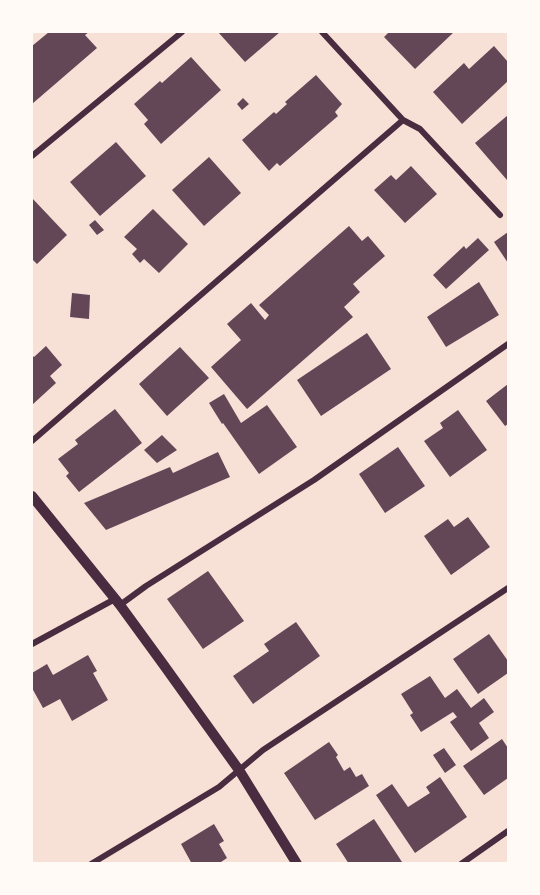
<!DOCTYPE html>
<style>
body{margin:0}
#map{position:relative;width:540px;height:895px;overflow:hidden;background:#f7e1d7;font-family:Jost,sans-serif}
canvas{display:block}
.frame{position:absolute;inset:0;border:33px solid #fffaf5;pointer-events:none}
</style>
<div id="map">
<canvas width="540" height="895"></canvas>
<div class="frame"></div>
</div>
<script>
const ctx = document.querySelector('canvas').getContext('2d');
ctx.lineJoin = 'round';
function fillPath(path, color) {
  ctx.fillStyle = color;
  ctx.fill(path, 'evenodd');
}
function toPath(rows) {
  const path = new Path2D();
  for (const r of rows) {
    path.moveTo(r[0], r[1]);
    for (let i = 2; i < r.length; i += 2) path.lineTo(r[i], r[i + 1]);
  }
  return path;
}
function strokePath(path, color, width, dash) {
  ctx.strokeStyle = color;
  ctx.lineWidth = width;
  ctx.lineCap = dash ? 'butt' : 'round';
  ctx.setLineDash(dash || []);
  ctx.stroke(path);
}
fillPath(toPath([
 [49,32,89,32,85,35,97,48,32,104,32,46],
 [218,32,280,32,245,62],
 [389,32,454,32,415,69,384,37],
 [494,46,508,62,508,81,462,124,433,92,464,63,469,69],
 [191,57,221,90,161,144,144,124,148,120,134,104,160,81,162,83],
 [316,75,342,104,335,112,338,116,280,166,277,163,269,171,242,140,274,112,276,114,287,104,285,102],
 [243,98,249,104,242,110,237,104],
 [508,115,508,179,507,180,475,143],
 [116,142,146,176,100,216,70,182],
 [209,157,241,193,204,226,172,190],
 [411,166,437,194,405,223,374,190,391,175,396,180],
 [32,198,67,235,37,264,32,259],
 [153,209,188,244,159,273,144,259,140,263,132,254,137,249,124,237],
 [95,220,104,230,97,235,89,225],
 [349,226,362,241,368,236,385,256,353,284,360,292,344,307,353,317,247,409,211,367,241,340,227,324,251,303,265,320,269,315,259,305],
 [508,232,508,263,494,242],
 [478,238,489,250,446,289,433,275,464,246,466,249],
 [479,282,499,315,446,347,427,317],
 [72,293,90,295,89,319,70,317],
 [367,333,391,369,321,416,297,380],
 [46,346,62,365,50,376,56,383,32,405,32,355,34,357],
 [180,347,209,378,167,416,139,384],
 [508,384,508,424,505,426,486,401],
 [224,394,241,423,267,405,297,447,259,474,223,423,222,424,209,403],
 [115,409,142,443,79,492,66,476,69,473,58,459,78,444,75,440],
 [458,410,487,450,450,477,424,441,443,428,440,423],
 [162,435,177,450,157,463,144,450],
 [398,447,425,486,385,513,359,474],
 [218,452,230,477,106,530,84,503,170,467,173,473],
 [468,517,490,547,451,575,424,536,448,519,454,527],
 [208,571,244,621,203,649,167,599],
 [296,622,320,656,253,704,233,676,269,651,264,644],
 [489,634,508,661,508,673,478,694,453,659],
 [88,655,97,671,93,673,108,700,72,721,60,699,43,708,32,688,32,673,47,664,53,675],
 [430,676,445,698,457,689,471,708,484,698,494,712,479,723,489,738,471,751,450,722,457,717,453,712,421,732,410,715,413,713,401,694],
 [502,739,508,748,508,778,484,795,463,766],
 [329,742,338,755,336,757,344,771,350,767,356,777,362,774,369,786,315,820,284,773],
 [444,748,456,765,445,773,433,755],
 [440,777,467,817,415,853,376,795,392,784,408,807,430,793,426,787],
 [374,819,402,862,349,864,336,844],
 [214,824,224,841,219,844,227,858,218,864,192,864,181,844]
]), '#644757');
strokePath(toPath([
 [322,32,403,120,420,129,500,215],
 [32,156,182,32],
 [32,441,403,120],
 [120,605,146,586,314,480,508,344],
 [32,644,115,599],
 [91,864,219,787,263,750,508,588],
 [461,864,508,831]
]), '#4a2c40', 6);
strokePath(toPath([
 [32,496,120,605,163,664,239,770,297,864]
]), '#4a2c40', 10);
</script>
